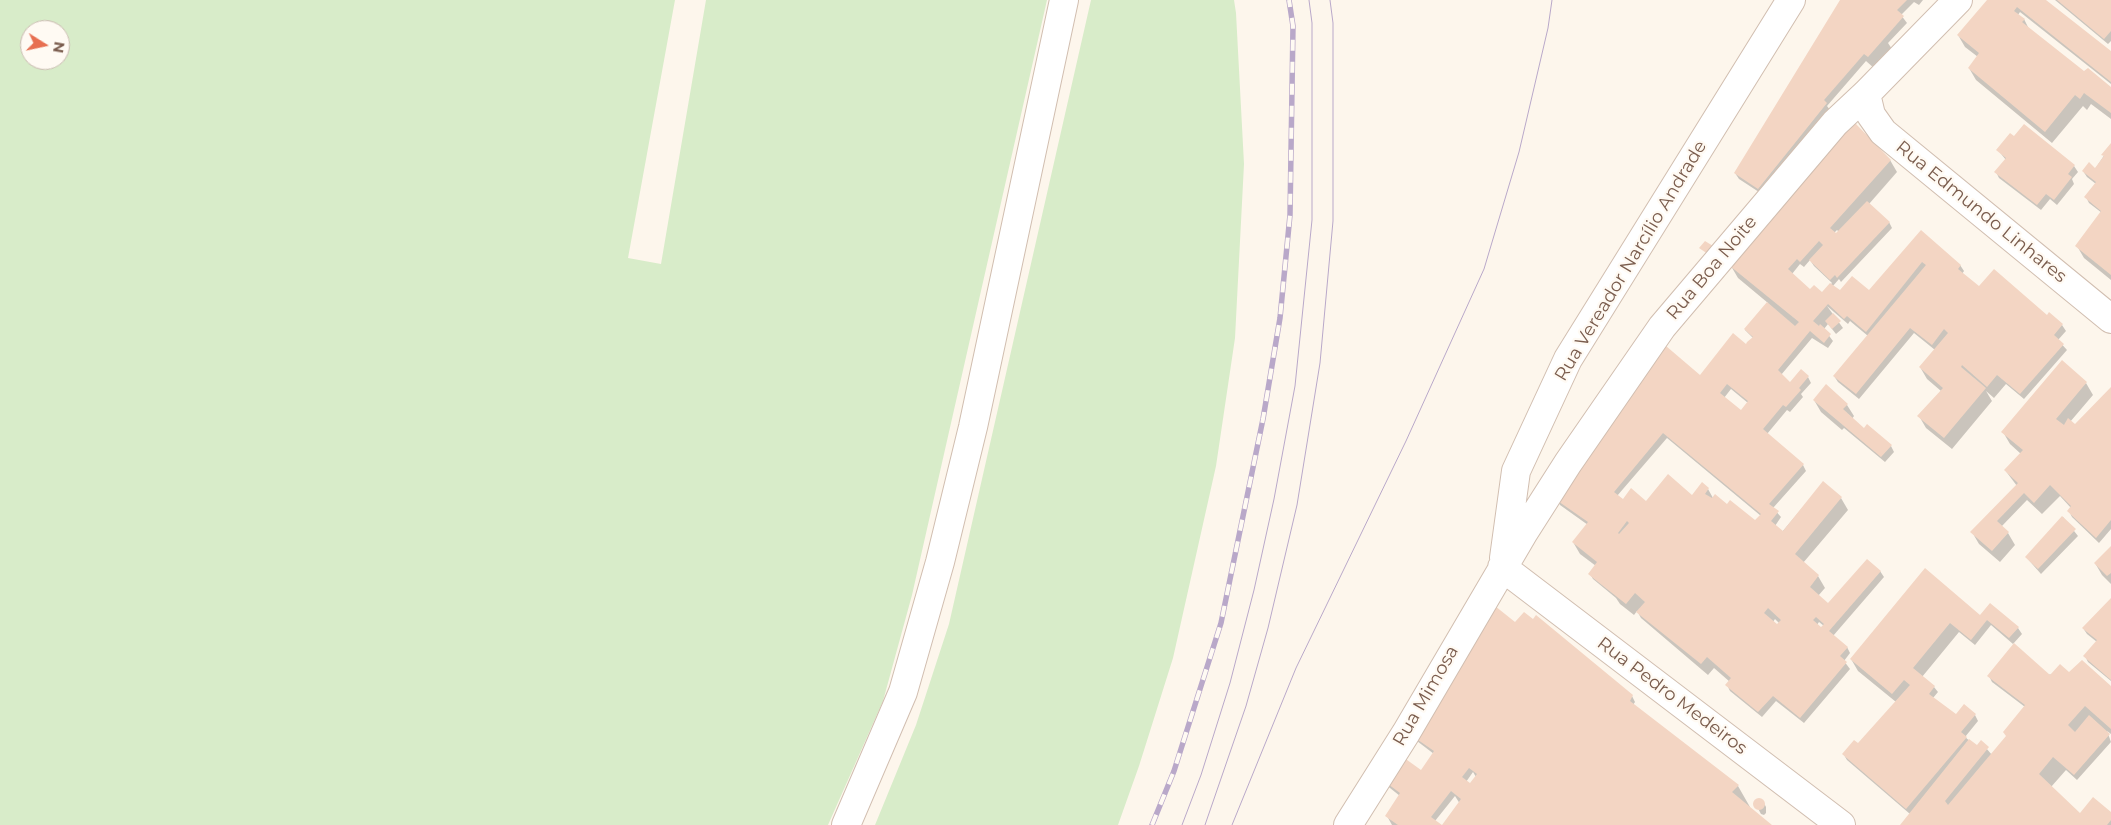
<!DOCTYPE html>
<meta charset="utf-8">
<style>
body{margin:0}
#map{position:relative;width:2111px;height:825px;overflow:hidden;background:#fdf6ec;font-family:Montserrat,sans-serif}
canvas{display:block}
.north{position:absolute;left:20px;top:20px;width:50px;height:50px;box-sizing:border-box;background:#fffaf3;border:1px solid #cabbb1;border-radius:50%;rotate:100deg;font-size:14px;font-weight:700;line-height:20px;text-align:center;color:#7a5c4d}
.north::after{content:'';display:block;margin:auto;width:18px;height:22px;background:#e76f51;clip-path:polygon(50% 0,100% 100%,50% 72%,0 100%)}
</style>
<div id="map">
<canvas width="2111" height="825"></canvas>
<div class="north">N</div>
</div>
<script>
const ctx = document.querySelector('canvas').getContext('2d');
ctx.lineJoin = 'round';
function fillPath(path, color) {
  ctx.fillStyle = color;
  ctx.fill(path, 'evenodd');
}
function toPath(rows) {
  const path = new Path2D();
  for (const r of rows) {
    if (r.length === 3) {
      path.moveTo(r[0] + r[2], r[1]);
      path.arc(r[0], r[1], r[2], 0, 2 * Math.PI);
      continue;
    }
    path.moveTo(r[0], r[1]);
    for (let i = 2; i < r.length; i += 2) path.lineTo(r[i], r[i + 1]);
  }
  return path;
}
function strokePath(path, color, width, dash) {
  ctx.strokeStyle = color;
  ctx.lineWidth = width;
  ctx.lineCap = dash ? 'butt' : 'round';
  ctx.setLineDash(dash || []);
  ctx.stroke(path);
}
function write(font, color, halo, rows, align = 'center') {
  ctx.font = font + ' Montserrat,sans-serif';
  ctx.lineWidth = 4.5;
  ctx.setLineDash([]);
  ctx.textBaseline = 'middle';
  ctx.strokeStyle = halo;
  ctx.fillStyle = color;
  for (const [text, x, y, turn = 0] of rows) {
    ctx.save();
    ctx.translate(x, y);
    ctx.rotate((+turn || 0) * Math.PI / 180);
    ctx.textAlign = isNaN(turn) ? turn : align;
    if (halo) ctx.strokeText(text, 0, 0);
    ctx.fillText(text, 0, 0);
    ctx.restore();
  }
}
fillPath(toPath([
 [0,0,675,0,628,258,661,264,706,0,1047,0,912,595,883,701,828,825,0,825],
 [30,30,60,30,60,60,30,60],
 [1091,0,1234,0,1236,13,1244,164,1235,338,1216,466,1173,658,1139,766,1118,825,875,825,916,725,949,624]
]), '#d8ecc9');
fillPath(toPath([
 [1842,0,1923,0,1919,5,1914,2,1901,15,1907,23,1888,43,1892,49,1875,69,1866,61,1827,106,1830,110,1762,194,1739,179,1735,173],
 [1988,0,2044,0,2111,53,2111,84,2020,12,2018,15,2024,19,2029,29,2085,73,2111,89,2111,119,2091,104,2087,110,2083,106,2052,143,1976,80,1969,68,1978,57,1965,47,1958,35],
 [2055,0,2111,0,2111,41,2108,44],
 [2024,126,2074,166,2078,172,2072,179,2074,184,2057,205,2050,199,2041,210,1999,178,1996,172,2006,160,1998,150,2015,138],
 [2111,145,2111,280,2084,258,2077,246,2102,213,2089,203,2086,197,2096,184,2087,177,2083,171,2095,169],
 [1890,160,1897,172,1869,204,1889,222,1892,228,1841,282,1839,279,1833,286,1840,292,1869,292,1921,231,1960,265,1964,271,1962,274,1980,288,2046,317,2049,314,2062,325,2066,331,2058,340,2067,350,2024,399,2006,384,1994,398,1986,391,1992,401,1952,449,1926,428,1919,416,1941,391,1927,379,1920,367,1935,350,1914,333,1859,399,1838,382,1834,376,1868,336,1850,321,1848,324,1827,306,1843,328,1836,334,1828,324,1824,329,1833,341,1828,348,1812,338,1781,375,1790,384,1808,377,1811,383,1801,394,1803,397,1790,412,1787,410,1767,434,1803,465,1806,471,1773,508,1781,517,1775,526,1782,532,1823,483,1841,498,1848,510,1803,563,1818,576,1825,588,1818,596,1828,605,1880,571,1884,577,1833,636,1847,647,1850,653,1844,661,1850,669,1804,723,1776,701,1762,717,1730,691,1727,685,1730,682,1714,668,1708,675,1641,618,1637,611,1634,615,1620,604,1616,598,1593,579,1590,574,1596,566,1580,554,1573,542,1588,525,1560,505,1557,499,1700,377,1746,346,1753,338,1745,330,1768,303,1738,278,1731,266],
 [1837,230,1839,232,1836,235,1834,233],
 [1810,260,1814,266,1832,283,1822,294,1814,294,1792,274,1800,264,1804,267],
 [1731,389,1748,403,1741,412,1724,398],
 [1667,438,1761,516,1755,522,1713,498,1708,489,1692,497,1646,503,1623,501,1617,496],
 [1775,619,1780,624,1776,625,1773,622],
 [1819,622,1824,626,1821,629,1817,625],
 [2086,383,2093,395,2070,422,2075,426,2111,389,2111,529,2099,543,2072,517,2069,511,2071,508,2060,496,2042,514,2027,500,2001,527,2008,533,2015,545,2000,562,1979,544,1972,532,2017,486,2005,470,2021,454,2010,444,2003,432],
 [1814,400,1847,405,1854,416,1852,419,1864,430,1891,446,1894,452,1885,462,1844,428,1842,430,1821,412],
 [2063,517,2078,536,2041,574,2026,557],
 [2111,547,2111,584,2102,575,2095,563],
 [1925,570,1980,616,1990,605,2018,628,2022,634,2013,644,1991,625,1975,645,1959,632,1922,677,1934,687,1938,692,1933,698,1956,716,1975,715,1978,721,1965,737,1977,747,1981,742,1992,755,2007,737,2025,707,1992,682,1989,676,2070,674,2111,687,2111,734,2107,731,2111,742,2077,780,2066,770,2051,787,2079,814,2111,814,2111,825,1901,825,1910,814,1847,760,1844,755,1858,745,1896,702,1858,671,1851,659],
 [2111,599,2111,681,2088,662,2085,656,2097,642,2087,634,2083,628],
 [1516,624,1632,696,1635,702,1633,705,1738,786,1750,807,1749,808,1770,825,1443,825,1460,804,1455,796,1435,821,1439,825,1392,825,1387,816,1400,796,1385,784,1421,771,1434,754,1413,738],
 [1473,772,1476,777,1470,785,1466,782],
 [1759,799,1763,801,1766,807,1766,813,1764,815,1761,814,1755,803]
]), '#0003');
fillPath(toPath([
 [1840,0,1907,0,1897,10,1904,16,1868,57,1864,54,1824,100,1827,103,1758,189,1734,173],
 [1987,0,2046,0,2111,51,2111,82,2017,7,2014,11,2025,19,2022,22,2084,71,2088,68,2111,87,2111,113,2084,93,2080,99,2075,95,2045,132,1968,68,1979,53,1957,35],
 [2057,0,2111,0,2111,31,2104,39],
 [1856,124,1891,160,1830,228,1836,233,1867,201,1890,222,1837,278,1835,275,1830,280,1809,260,1823,245,1819,241,1800,262,1797,259,1788,269,1810,289,1814,285,1822,292,1830,283,1840,290,1852,276,1869,290,1921,230,1961,265,1958,269,1979,286,1994,269,2047,315,2049,312,2063,324,2054,335,2064,344,2020,394,1997,375,1987,387,1962,365,1961,367,1986,388,1944,438,1917,416,1943,388,1919,367,1948,333,1944,329,1932,345,1910,328,1856,394,1833,376,1926,265,1922,262,1866,332,1847,316,1844,319,1828,304,1813,321,1819,326,1820,324,1831,334,1824,343,1810,331,1778,370,1790,382,1801,369,1809,376,1799,388,1801,390,1786,407,1783,405,1763,429,1804,464,1769,504,1779,511,1771,521,1783,531,1823,481,1842,497,1795,554,1819,575,1810,587,1828,603,1867,559,1881,571,1829,631,1848,647,1840,656,1847,662,1800,718,1773,696,1758,712,1725,685,1731,678,1707,657,1701,664,1636,612,1645,602,1635,593,1626,604,1588,574,1597,562,1572,542,1588,522,1555,499,1622,400,1666,346,1700,375,1733,333,1746,344,1747,342,1753,337,1744,329,1767,302,1795,326,1799,322,1730,266,1848,125],
 [1727,384,1748,401,1741,410,1720,393],
 [1663,433,1761,514,1755,520,1730,500,1727,504,1715,494,1712,498,1705,494,1709,488,1702,482,1692,495,1668,474,1646,501,1631,488,1623,499,1614,492],
 [1627,521,1629,523,1619,534,1618,533],
 [1768,608,1781,620,1777,624,1764,613],
 [1816,617,1824,624,1821,627,1813,620],
 [2024,124,2075,165,2068,174,2072,177,2054,200,2046,194,2037,205,1994,172,2006,158,1996,150,2010,133,2014,136],
 [2111,143,2111,275,2075,246,2101,211,2084,197,2096,182,2082,171,2089,162,2095,168,2104,156,2101,155],
 [1705,241,1713,246,1708,254,1699,248],
 [1833,313,1841,321,1832,329,1825,321],
 [2062,360,2087,382,2056,419,2064,425,2068,418,2075,424,2111,387,2111,520,2096,538,2067,511,2071,506,2050,485,2034,503,2024,493,1997,521,2009,532,1992,551,1970,532,2018,483,2004,470,2023,450,2001,432],
 [1826,384,1848,404,1843,409,1864,428,1867,424,1892,445,1881,457,1813,400],
 [2062,516,2076,529,2038,569,2025,557],
 [2111,546,2111,573,2107,576,2094,563],
 [1925,568,1980,615,1990,603,2019,627,2009,638,1987,620,1971,640,1950,623,1913,668,1935,686,1929,694,1956,714,1964,704,1976,714,1961,732,1967,737,1906,809,1842,754,1854,740,1858,743,1910,685,1904,680,1892,694,1850,659],
 [2111,598,2111,680,2083,656,2097,640,2082,628],
 [1490,602,1515,622,1524,612,1533,619,1536,615,1633,695,1630,701,1739,785,1732,792,1772,825,1398,825,1385,816,1400,793,1380,778,1396,752,1421,770,1434,751,1408,733],
 [1469,768,1477,774,1470,783,1462,777],
 [1451,791,1461,799,1442,825,1431,817],
 [2014,643,2050,675,2060,664,2069,672,2082,660,2111,686,2111,729,2085,706,2068,725,2075,732,2089,715,2110,734,2074,775,2053,757,2039,774,2080,813,2093,797,2111,812,2111,820,2107,825,1900,825,1969,739,1977,745,1981,740,1989,747,1945,801,1948,805,2006,736,2003,732,2025,705,1987,676],
 [1759,804,6]
]), '#f3d5c3');
const minor = toPath([
 [1866,94,1871,115,1883,132,2111,319],
 [1504,558,1516,471,1568,359,1791,0],
 [1502,567,1841,825],
 [846,825,903,692,940,562,973,427,1064,0],
 [1348,825,1406,733,1524,532,1568,463,1662,327,1835,123,1866,94,1958,0]
]);
strokePath(minor, '#d1beb0', 30);
strokePath(minor, '#fff', 28);
strokePath(toPath([
 [1182,825,1201,775,1230,683,1254,590,1274,499,1295,386,1312,220,1312,23,1309,0],
 [1205,825,1246,706,1268,628,1297,505,1320,363,1333,221,1333,23,1330,0],
 [1232,825,1296,668,1406,441,1484,269,1519,152,1548,28,1552,0]
]), '#b9a8c9', 1);
const rail = toPath([
 [1152,825,1174,771,1221,623,1263,419,1280,318,1290,215,1293,26,1289,0]
]);
strokePath(rail, '#b9a8c9', 5.5);
strokePath(rail, '#fffaf3', 4, [11]);
write('18px', '#7a5c4d', '#fffaf3', [
 ["Rua Edmundo Linhares",1981,212,39],
 ["Rua Vereador Narcílio Andrade",1631,261,-59],
 ["Rua Boa Noite",1712,268,-50],
 ["Rua Mimosa",1426,696,-60],
 ["Rua Pedro Medeiros",1672,696,37]
]);
</script>
